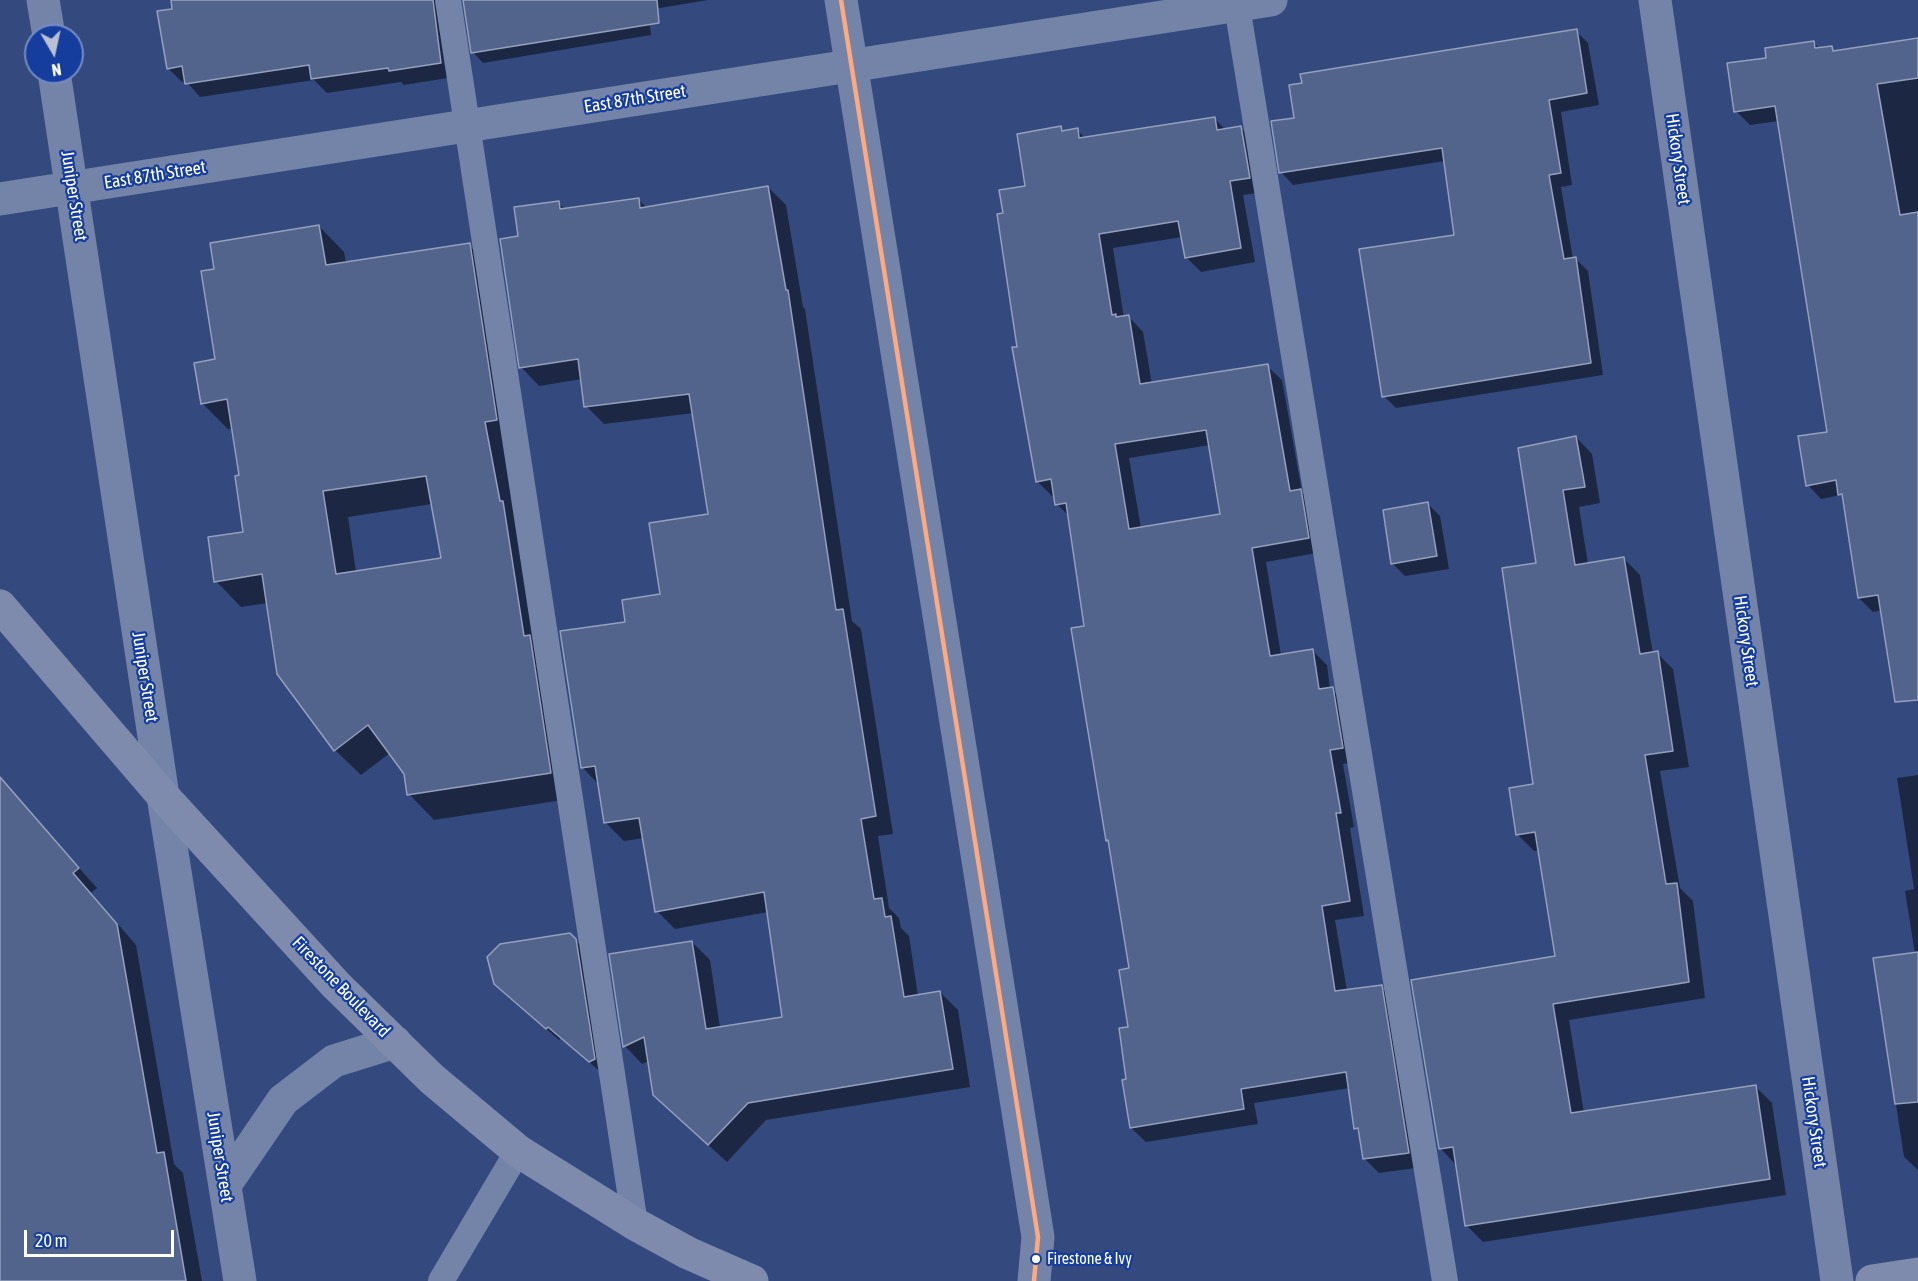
<!DOCTYPE html>
<style>
body{margin:0}
#map{position:relative;width:1918px;height:1281px;overflow:hidden;background:#344a7e;font-family:"Asap Condensed",sans-serif}
canvas{display:block}
.north{position:absolute;left:24px;top:24px;width:60px;height:60px;box-sizing:border-box;background:#153d9d;border:2px solid #738bc4;border-radius:50%;rotate:171deg;font-size:16px;font-weight:700;line-height:24px;text-align:center;color:#fff}
.north::after{content:'';display:block;margin:auto;width:21px;height:27px;background:#b8c0d2;clip-path:polygon(50% 0,100% 100%,50% 72%,0 100%)}
.scale{position:absolute;left:24px;top:1230px;width:150px;height:27px;box-sizing:border-box;border:3px solid #fff;border-top:0;padding-left:8px;font-size:18px;line-height:21px;white-space:nowrap;color:#fff;-webkit-text-stroke:4px #153d9d;paint-order:stroke}
</style>
<div id="map">
<canvas width="1918" height="1281"></canvas>
<div class="north">N</div>
<div class="scale">20 m</div>
</div>
<script>
const ctx = document.querySelector('canvas').getContext('2d');
ctx.lineJoin = 'round';
function fillPath(path, color) {
  ctx.fillStyle = color;
  ctx.fill(path, 'evenodd');
}
function toPath(rows) {
  const path = new Path2D();
  for (const r of rows) {
    path.moveTo(r[0], r[1]);
    for (let i = 2; i < r.length; i += 2) path.lineTo(r[i], r[i + 1]);
  }
  return path;
}
function strokePath(path, color, width, dash) {
  ctx.strokeStyle = color;
  ctx.lineWidth = width;
  ctx.lineCap = dash ? 'butt' : 'round';
  ctx.setLineDash(dash || []);
  ctx.stroke(path);
}
function write(font, color, halo, rows, align = 'center') {
  ctx.font = font + ' "Asap Condensed",sans-serif';
  ctx.lineWidth = 4.5;
  ctx.setLineDash([]);
  ctx.textBaseline = 'middle';
  ctx.strokeStyle = halo;
  ctx.fillStyle = color;
  for (const [text, x, y, turn = 0] of rows) {
    ctx.save();
    ctx.translate(x, y);
    ctx.rotate((+turn || 0) * Math.PI / 180);
    ctx.textAlign = isNaN(turn) ? turn : align;
    if (halo) ctx.strokeText(text, 0, 0);
    ctx.fillText(text, 0, 0);
    ctx.restore();
  }
}
fillPath(toPath([
 [172,0,442,0,454,77,404,85,401,82,327,93,314,80,200,97,186,81,182,82,168,68,174,10],
 [471,0,708,0,648,10,651,35,483,63,473,52],
 [1576,31,1588,43,1599,105,1561,112,1572,185,1561,187,1573,259,1576,259,1588,271,1603,375,1396,408,1384,396,1456,237,1445,161,1293,185,1281,172,1295,119],
 [1918,39,1918,686,1882,610,1873,612,1859,598,1845,499,1841,495,1821,499,1808,485,1829,433,1779,121,1750,125,1736,111,1768,59,1814,43,1820,49,1831,47,1836,52],
 [1214,118,1226,130,1241,128,1255,142,1264,192,1243,195,1255,262,1201,272,1186,257,1182,237,1113,248,1124,318,1129,317,1143,332,1152,384,1267,366,1282,380,1302,492,1315,505,1322,552,1266,562,1281,655,1312,650,1327,665,1330,689,1347,703,1357,762,1343,764,1354,827,1350,828,1364,916,1335,920,1347,991,1381,987,1396,1001,1423,1167,1379,1173,1365,1159,1361,1133,1356,1128,1350,1088,1254,1103,1258,1124,1146,1142,1131,1128,1128,1080,1131,970,1110,843,1107,840,1086,627,1070,517,1057,504,1055,495,1052,496,1037,481,1019,348,1005,215,1027,188,1061,127,1065,132,1077,130,1086,139],
 [1210,445,1221,515,1141,528,1129,458],
 [768,187,786,205,803,307,805,309,852,621,861,629,893,834,878,836,889,908,899,918,901,928,909,936,918,996,940,992,958,1010,970,1087,766,1120,727,1162,673,1113,649,1061,642,1064,625,1046,692,942,710,960,720,1028,784,1018,768,912,675,929,657,911,644,838,624,841,605,822,599,785,582,767,626,623,662,595,710,515,694,413,604,424,586,406,582,379,539,386,521,367,520,237,558,203,566,210,638,199,647,208],
 [319,226,344,252,346,263,469,245,495,271,576,798,434,820,409,794,405,773,390,753,361,775,335,750,268,603,241,607,216,581,244,533,240,476,233,428,228,429,202,403,217,360,216,270],
 [432,504,443,559,356,572,348,517],
 [1576,437,1592,454,1600,503,1579,507,1588,564,1624,559,1640,575,1653,654,1657,653,1673,669,1689,767,1660,771,1680,888,1693,901,1705,998,1569,1020,1584,1113,1755,1086,1772,1103,1786,1195,1483,1242,1466,1225,1456,1165,1440,1148,1557,958,1540,850,1534,851,1518,835,1535,785,1538,564],
 [1428,504,1440,516,1449,569,1405,576,1392,563],
 [1918,775,1918,1170,1904,1157,1874,960,1915,954,1905,891,1914,889,1897,778],
 [20,802,97,888,91,893,136,945,174,1164,183,1173,202,1281,0,1281,0,818],
 [575,940,588,953,603,1074,561,1038,559,1040,509,996]
]), '#0007');
const building = toPath([
 [171,0,433,0,441,63,389,71,388,68,311,79,309,65,185,84,182,66,167,69,157,11,172,9,171,0],
 [463,0,657,0,659,23,471,53,463,0],
 [1577,29,1587,93,1549,100,1561,173,1549,175,1564,259,1576,257,1591,363,1382,397,1359,249,1454,235,1442,148,1279,173,1271,121,1294,118,1289,85,1302,83,1300,74,1577,29],
 [1918,38,1918,78,1877,84,1900,215,1918,212,1918,700,1895,702,1878,595,1858,598,1842,494,1838,495,1836,480,1806,486,1798,436,1827,432,1775,106,1734,112,1727,63,1766,58,1765,48,1814,41,1815,48,1832,46,1833,51,1918,38],
 [1215,117,1217,130,1241,126,1250,178,1230,181,1241,248,1185,258,1178,221,1099,234,1112,315,1116,314,1116,317,1129,315,1140,384,1268,364,1290,491,1301,489,1309,538,1252,548,1270,656,1313,649,1319,689,1333,687,1343,748,1330,750,1341,813,1336,813,1350,901,1322,906,1335,991,1382,985,1409,1153,1363,1159,1358,1128,1354,1129,1346,1072,1241,1089,1244,1109,1130,1128,1122,1080,1126,1079,1119,1028,1128,1027,1119,970,1129,968,1108,840,1106,841,1071,628,1084,626,1066,503,1055,505,1051,479,1036,482,1012,347,1017,347,997,214,1003,213,999,190,1025,186,1017,134,1061,126,1062,131,1078,128,1079,138,1215,117],
 [1206,430,1220,514,1129,529,1115,444,1206,430],
 [768,186,786,290,788,290,836,610,843,609,876,816,861,819,874,899,882,898,885,917,891,916,904,997,940,991,953,1069,748,1103,708,1145,653,1095,644,1037,623,1047,609,954,692,941,706,1029,782,1017,764,892,655,912,639,818,604,823,595,766,581,768,560,631,625,622,622,600,660,594,649,523,708,514,689,394,584,407,578,359,519,368,500,239,518,236,514,207,559,201,560,209,639,198,640,208,768,186],
 [319,225,326,265,470,243,497,420,485,422,500,501,503,501,524,636,530,635,551,773,407,795,404,774,368,725,334,751,277,674,262,574,214,582,208,537,243,532,235,476,239,475,227,399,201,404,194,363,215,359,201,271,214,269,210,243,319,225],
 [426,476,441,558,336,574,323,491,426,476],
 [1576,436,1585,487,1563,490,1575,565,1624,557,1640,654,1658,651,1673,751,1645,755,1666,884,1677,883,1689,982,1553,1004,1571,1113,1756,1085,1770,1179,1465,1226,1453,1147,1439,1149,1411,980,1555,956,1535,832,1516,835,1509,788,1533,784,1502,568,1536,563,1518,448,1576,436],
 [1428,502,1437,556,1391,564,1383,510,1428,502],
 [0,777,79,868,73,873,117,924,157,1153,164,1152,186,1281,0,1281,0,777],
 [570,933,576,939,595,1059,589,1062,548,1027,546,1029,494,984,487,957,500,944,570,933],
 [1918,952,1918,1102,1895,1104,1873,958,1918,952]
]);
fillPath(building, '#52638c');
strokePath(building, '#94a0bd', 1.5);
strokePath(toPath([
 [448,0,635,1224],
 [1236,0,1445,1281],
 [441,1281,518,1151]
]), '#7484a8', 26);
strokePath(toPath([
 [43,0,49,36],
 [841,0,1038,1237,1034,1281],
 [1655,0,1837,1281],
 [54,72,163,796,240,1281],
 [0,199,1271,0],
 [225,1185,283,1100,334,1061,395,1042]
]), '#7484a8', 33);
strokePath(toPath([
 [0,606,163,796,336,985,432,1079,518,1151,635,1224,688,1253,752,1281],
 [1872,1281,1918,1274]
]), '#7e8bad', 33);
strokePath(toPath([
 [841,0,1038,1237,1034,1281]
]), '#ffa980', 4.5);
for (const [x, y, r, color] of [
 [1036,1259,5,"#fff"]
]) {
  const dot = new Path2D();
  dot.arc(x, y, r, 0, 2 * Math.PI);
  ctx.fillStyle = color;
  ctx.fill(dot);
  strokePath(dot, '#153d9d', 2);
}
write('16px', '#fff', '#153d9d', [
 ["Firestone & Ivy",1047,1259]
], 'left');
write('18px', '#fff', '#153d9d', [
 ["East 87th Street",635,99,-9],
 ["Hickory Street",1678,159,82],
 ["East 87th Street",155,175,-9],
 ["Juniper Street",74,196,81],
 ["Hickory Street",1746,641,82],
 ["Juniper Street",145,677,81],
 ["Firestone Boulevard",341,987,46],
 ["Hickory Street",1814,1122,82],
 ["Juniper Street",220,1157,81]
]);
</script>
